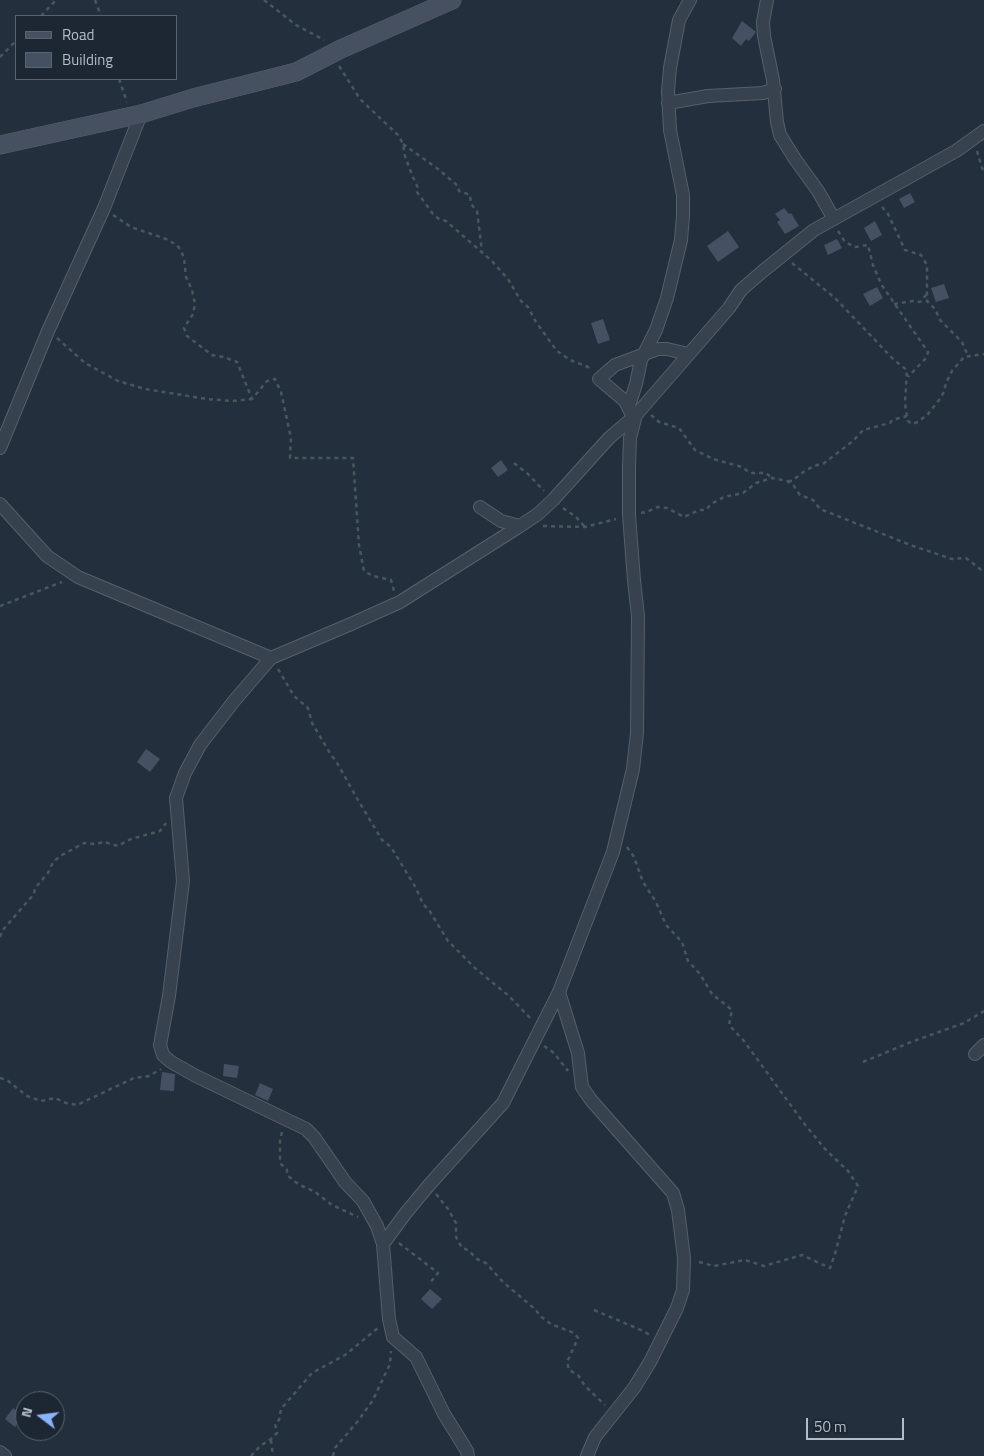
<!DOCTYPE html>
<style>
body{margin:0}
#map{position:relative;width:984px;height:1456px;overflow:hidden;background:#242f3e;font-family:"Titillium Web",sans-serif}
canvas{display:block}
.legend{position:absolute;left:15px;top:15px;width:162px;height:65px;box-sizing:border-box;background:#1d2633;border:1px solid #59626f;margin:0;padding:6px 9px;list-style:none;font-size:15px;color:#b4bcc9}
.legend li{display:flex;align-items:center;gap:10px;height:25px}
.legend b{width:25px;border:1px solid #59626f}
.north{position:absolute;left:15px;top:1391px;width:50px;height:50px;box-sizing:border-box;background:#1d2633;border:1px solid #59626f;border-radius:50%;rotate:285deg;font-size:14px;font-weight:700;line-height:20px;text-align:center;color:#b4bcc9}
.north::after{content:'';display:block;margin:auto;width:18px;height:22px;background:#8ab4f8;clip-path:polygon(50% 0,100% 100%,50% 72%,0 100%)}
.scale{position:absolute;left:806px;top:1418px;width:98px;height:22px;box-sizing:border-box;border:2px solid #b4bcc9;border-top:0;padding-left:6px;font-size:15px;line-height:18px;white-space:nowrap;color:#b4bcc9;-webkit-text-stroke:4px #1d2633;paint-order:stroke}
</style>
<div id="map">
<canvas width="984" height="1456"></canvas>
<ul class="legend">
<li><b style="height:6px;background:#465061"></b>Road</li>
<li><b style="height:14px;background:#455162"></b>Building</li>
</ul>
<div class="north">N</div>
<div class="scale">50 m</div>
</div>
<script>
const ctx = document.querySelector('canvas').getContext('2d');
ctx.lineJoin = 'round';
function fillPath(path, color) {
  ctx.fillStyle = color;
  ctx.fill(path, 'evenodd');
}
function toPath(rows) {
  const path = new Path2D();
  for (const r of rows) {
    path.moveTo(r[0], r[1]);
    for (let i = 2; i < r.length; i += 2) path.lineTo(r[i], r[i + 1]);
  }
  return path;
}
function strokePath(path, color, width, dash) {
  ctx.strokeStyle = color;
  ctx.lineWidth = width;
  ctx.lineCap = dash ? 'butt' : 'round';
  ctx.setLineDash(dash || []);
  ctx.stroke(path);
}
fillPath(toPath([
 [742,21,756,32,749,41,746,39,741,46,732,38],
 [910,193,915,202,904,208,899,199],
 [784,208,789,214,791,213,799,226,785,234,777,222,780,220,775,214],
 [875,221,882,235,871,241,864,228],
 [728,231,739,247,718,262,707,246],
 [837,239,842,248,828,255,824,245],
 [944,284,949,298,936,302,931,288],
 [877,287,883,298,870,306,863,294],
 [603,319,610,340,598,344,591,323],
 [501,460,508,470,498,477,491,468],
 [146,749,160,759,150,772,137,762],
 [224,1064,239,1066,237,1078,223,1076],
 [162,1072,175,1074,174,1091,160,1090],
 [260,1083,273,1089,268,1101,255,1095],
 [430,1289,442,1299,432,1309,421,1299],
 [13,1408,23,1416,15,1427,5,1419]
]), '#455162');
const street = toPath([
 [767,0,763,22,764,36,773,80,777,122,780,135,795,159,818,191,834,219],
 [668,103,708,96,763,93,775,89],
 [629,406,636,384,641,360,656,330,667,298,681,240,683,216,683,195,670,130,668,91,670,68,679,20,690,0],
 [631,413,625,401,599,379,615,365,658,349,667,349,688,354],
 [0,448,48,331,104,208,141,114],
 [0,504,47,556,78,577,271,658],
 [480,507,501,521,520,526],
 [559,992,578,1053,582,1087,591,1100,673,1193,678,1210,684,1258,683,1290,677,1308,650,1362,634,1388,595,1437,587,1456],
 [975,1054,984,1045],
 [383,1244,405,1214,429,1185,503,1103,559,992,613,852,633,769,637,733,638,616,634,580,629,515,629,466,630,438,636,415,729,308,741,290,763,271,814,230,956,151,984,131],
 [0,1452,5,1456],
 [468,1456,467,1451,444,1414,416,1357,393,1337,389,1319,383,1244,377,1226,363,1201,345,1182,314,1137,306,1129,196,1076,171,1062,163,1055,160,1045,169,996,183,881,176,798,185,773,200,745,234,701,271,658,351,624,400,602,520,526,538,514,553,500,609,438,636,415]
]);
const secondary = toPath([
 [0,145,141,114,193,98,296,72,341,49,452,0]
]);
strokePath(street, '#565f6c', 14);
strokePath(secondary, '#565f6c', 19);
strokePath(toPath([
 [95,0,101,16],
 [264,0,296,25,324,40],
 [41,16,56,0],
 [0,57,16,41],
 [339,66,360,99,398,135,403,144,405,156,412,175,418,188,417,192,433,214,439,219,446,221,492,261,508,279,521,301,528,307,536,322,557,351,570,360,588,367,591,370],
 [119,79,127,102],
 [403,144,438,169,458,186,459,191,470,195,471,204,477,211,482,251],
 [977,151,982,168,984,171],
 [882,207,888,214,905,250,921,255,927,265,927,301,936,310,939,319,962,342,968,356],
 [113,215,131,227,166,239,177,245,181,251,184,258,186,277,192,290,195,304,193,314,184,328,187,336,212,355,223,357,237,362,252,399,267,381,275,379,281,392,291,438,290,458,353,458,359,545,364,571,373,576,391,580,394,591],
 [838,231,845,242,855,247,868,245,873,265,881,284,928,352,926,358,908,377],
 [792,263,835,298,894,360,907,370,905,403,907,417],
 [894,304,913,301,920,302,926,295],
 [57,338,85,363,118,381,145,389,207,399,232,401,252,399],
 [651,415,659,422,679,428,695,450,713,459,742,467,750,473,766,473,772,478],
 [514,463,528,474,544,491],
 [788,481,792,481,806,470,817,465,823,464,853,441,863,430,890,423,892,420,907,416,908,421,912,424,918,422,928,414,939,400,944,392,946,383,952,371,964,357,984,354],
 [563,508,576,517,585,527],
 [641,513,647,512,657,507,667,508,684,517,699,510,706,510,711,504,724,497,743,493,756,483,772,478,787,481,794,486,800,495,813,500,820,509,913,546,952,559,966,558,984,572],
 [543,526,585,527,616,519],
 [0,606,62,582],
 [278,669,294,696,308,708,312,723,331,755,336,761,358,800,382,840,391,847,416,888,423,904,429,910,448,941,476,969,509,996,532,1020],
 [627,847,634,857,643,882,656,902,666,925,682,942,688,961,700,974,712,994,732,1010,729,1025,744,1041,803,1122,825,1149,848,1171,858,1186,845,1216,835,1254,830,1268,802,1255,764,1266,745,1260,714,1266,695,1261],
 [0,937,2,931,34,894,35,888,48,873,53,862,62,855,84,843,95,844,104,842,118,846,131,839,160,831,166,823],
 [544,1046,554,1053,568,1071],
 [863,1062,911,1042,964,1023,984,1011],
 [0,1078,7,1080,27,1096,41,1101,55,1098,66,1103,77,1105,134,1078,149,1076,161,1069],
 [282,1132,280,1140,280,1163,287,1170,287,1175,298,1184,315,1192,332,1205,358,1217],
 [436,1194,448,1209,456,1223,456,1237,462,1248,468,1250,477,1259,486,1263,503,1282,536,1310,540,1316,551,1324,574,1333,578,1338,567,1362,569,1370,578,1375,585,1386,605,1405],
 [399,1243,438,1273,429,1284],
 [594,1310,641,1330,650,1335],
 [271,1440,273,1456],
 [251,1456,260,1446,271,1439,277,1433,275,1424,279,1420,281,1409,312,1373,345,1355,378,1328],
 [333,1456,335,1448,358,1421,373,1400,390,1364,391,1351]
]), '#44595c', 2.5, [4, 4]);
strokePath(street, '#38414e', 12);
strokePath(secondary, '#465061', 18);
</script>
